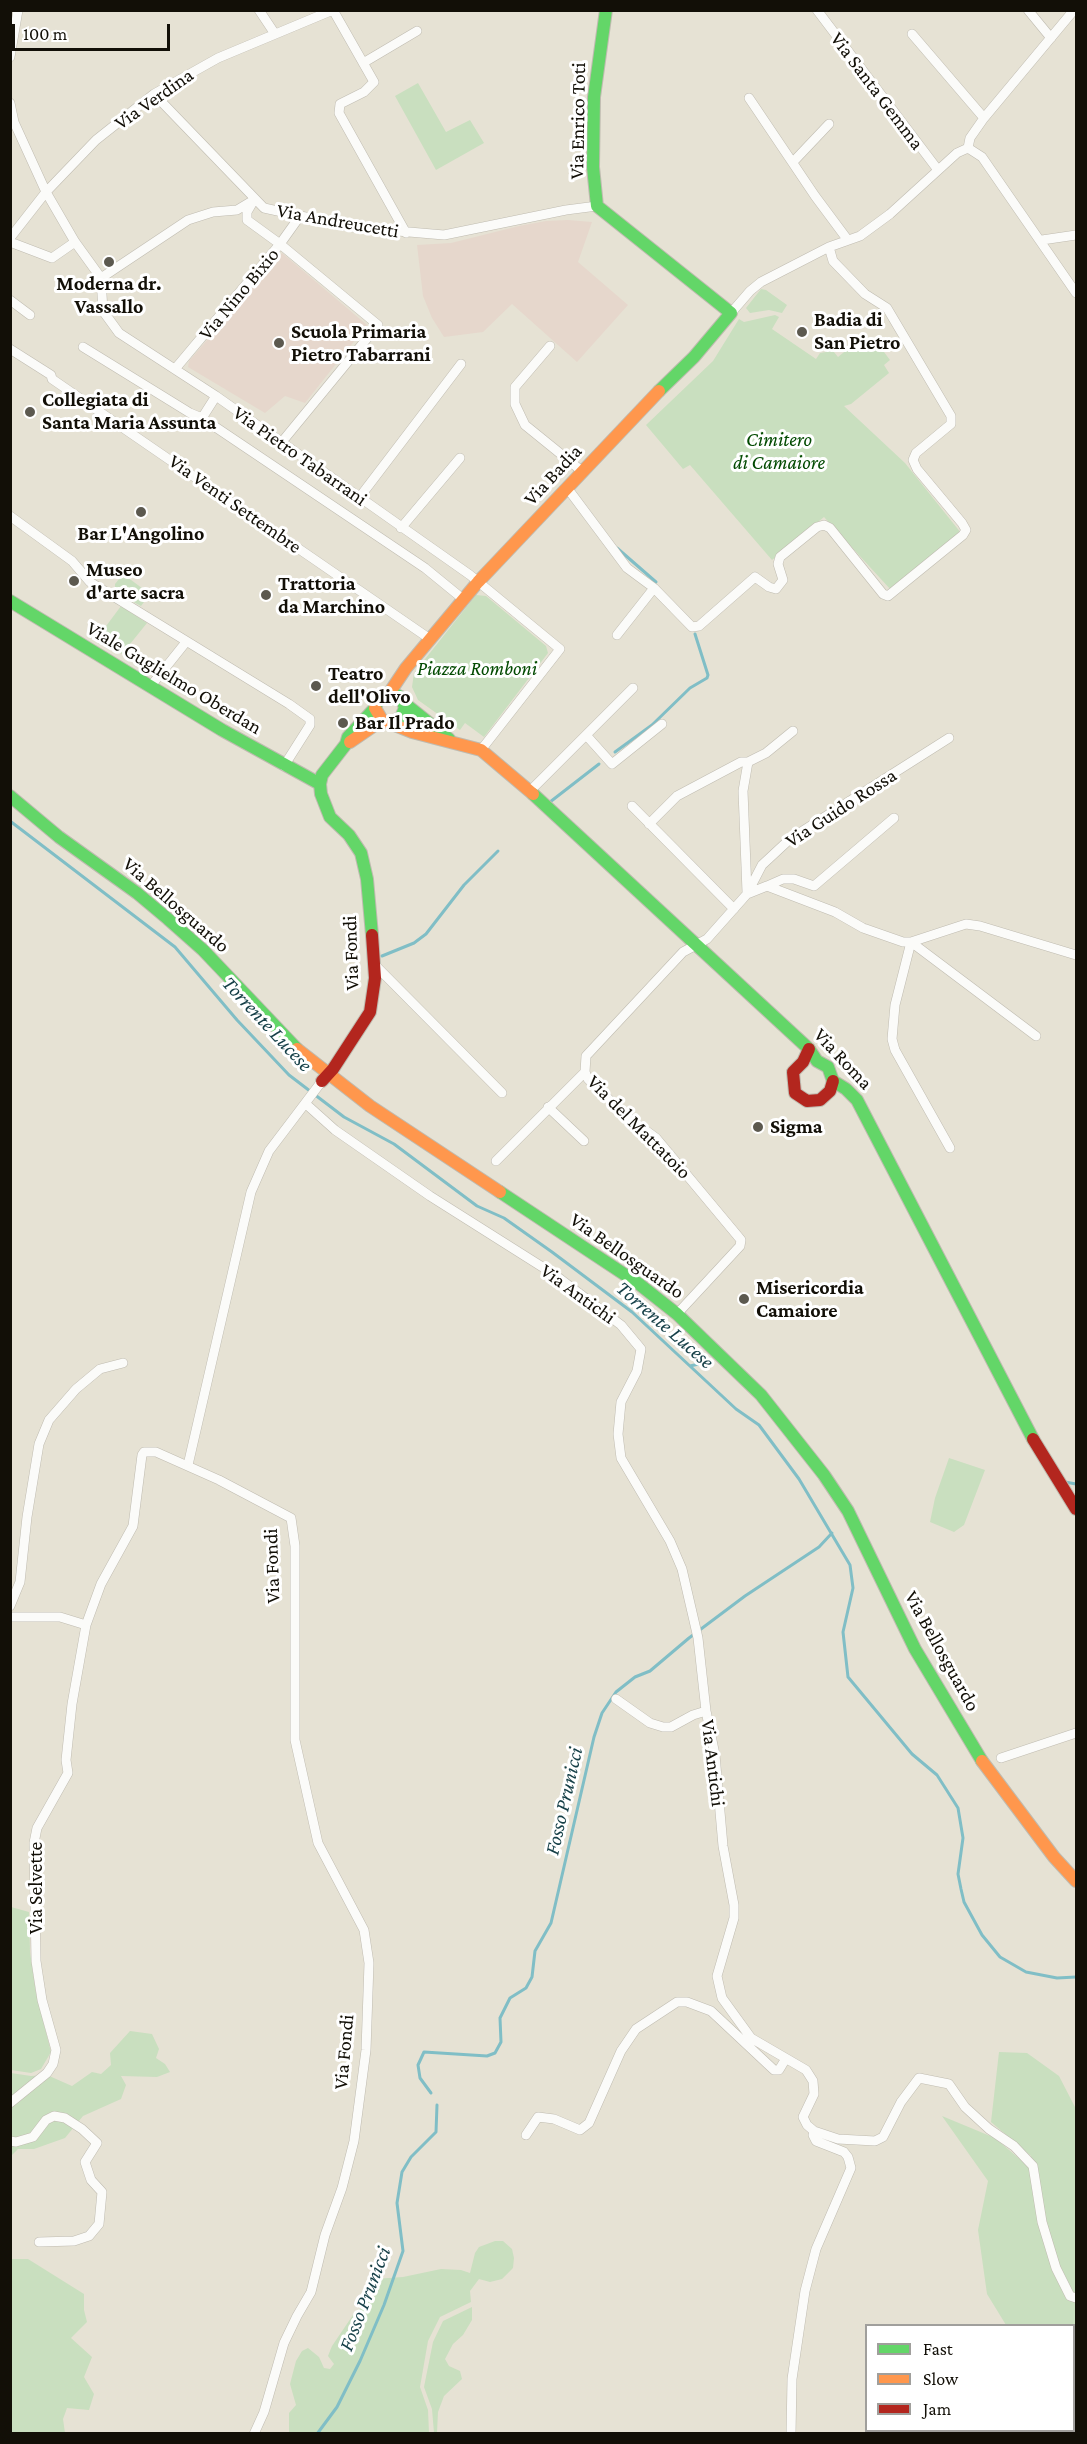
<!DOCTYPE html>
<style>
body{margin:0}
#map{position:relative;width:1087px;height:2444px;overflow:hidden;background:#e6e2d4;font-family:"Crimson Pro",serif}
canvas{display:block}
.frame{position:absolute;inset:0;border:12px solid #120f07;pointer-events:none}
.legend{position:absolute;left:865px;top:2324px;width:210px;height:108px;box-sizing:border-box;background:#fff;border:2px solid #a09f9c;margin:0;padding:8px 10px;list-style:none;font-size:18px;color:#120f07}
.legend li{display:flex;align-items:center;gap:12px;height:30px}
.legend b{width:30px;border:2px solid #a09f9c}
.scale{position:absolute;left:12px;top:24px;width:158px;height:27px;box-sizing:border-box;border:3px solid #120f07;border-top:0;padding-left:8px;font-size:18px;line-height:21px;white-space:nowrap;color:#120f07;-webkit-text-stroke:4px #fff;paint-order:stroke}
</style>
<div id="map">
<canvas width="1087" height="2444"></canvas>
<div class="frame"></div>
<ul class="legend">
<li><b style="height:8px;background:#63d668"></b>Fast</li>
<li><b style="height:8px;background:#ff974d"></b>Slow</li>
<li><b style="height:8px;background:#b3261e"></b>Jam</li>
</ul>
<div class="scale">100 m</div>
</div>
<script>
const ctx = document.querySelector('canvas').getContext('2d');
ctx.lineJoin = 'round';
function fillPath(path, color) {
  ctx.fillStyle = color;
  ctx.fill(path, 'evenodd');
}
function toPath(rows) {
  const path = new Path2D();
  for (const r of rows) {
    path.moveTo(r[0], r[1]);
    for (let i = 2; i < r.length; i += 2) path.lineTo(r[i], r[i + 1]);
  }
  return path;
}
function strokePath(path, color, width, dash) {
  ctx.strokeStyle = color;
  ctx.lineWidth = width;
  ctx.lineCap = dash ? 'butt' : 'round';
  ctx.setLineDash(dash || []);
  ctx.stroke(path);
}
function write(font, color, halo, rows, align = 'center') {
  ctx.font = font + ' "Crimson Pro",serif';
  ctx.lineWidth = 6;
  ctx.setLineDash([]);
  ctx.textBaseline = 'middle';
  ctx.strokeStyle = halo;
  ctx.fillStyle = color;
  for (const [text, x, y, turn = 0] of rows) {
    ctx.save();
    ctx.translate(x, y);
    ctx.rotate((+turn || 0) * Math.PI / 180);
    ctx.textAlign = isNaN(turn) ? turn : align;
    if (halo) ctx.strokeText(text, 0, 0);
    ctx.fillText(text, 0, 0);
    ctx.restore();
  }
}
fillPath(toPath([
 [568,220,592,222,578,262,628,305,577,362,512,304,483,332,444,337,432,318,423,296,417,245,451,243,519,226,546,221],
 [282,253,367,325,305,403,285,396,265,413,188,367,189,361]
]), '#e6d7cc');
fillPath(toPath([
 [418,83,446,132,470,120,484,143,436,170,395,96],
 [761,289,766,290,787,305,782,313,769,310,750,313,746,308],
 [775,315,779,317,772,329,816,359,820,353,826,352,829,346,838,357,865,335,878,350,881,348,890,360,884,365,889,373,851,404,844,406,905,463,961,533,891,590,824,517,772,560,690,465,683,469,646,425,713,361,739,319,744,322],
 [123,574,150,594,141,606,111,590,115,588,115,584],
 [476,595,486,596,546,646,548,653,484,737,465,723,460,730,418,700,412,687,414,673],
 [121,606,147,623,122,654,98,637],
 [949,1458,985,1470,964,1525,954,1532,930,1522,935,1498],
 [11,1907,29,1912,30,1952,36,1993,51,2052,41,2069,31,2073,11,2070],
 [130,2031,152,2034,159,2049,156,2058,165,2064,170,2072,157,2077,121,2076,126,2085,121,2099,83,2116,65,2138,34,2149,18,2149,11,2156,11,2073,31,2076,47,2075,72,2086,92,2072,101,2074,111,2065,110,2053],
 [999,2052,1027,2053,1059,2076,1076,2109,1076,2433,1040,2433,1041,2431,1074,2430,1074,2326,1006,2325,987,2294,978,2230,988,2181,942,2116,995,2138,1022,2161,1031,2156,991,2122],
 [495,2241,503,2241,512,2249,514,2258,513,2268,502,2279,490,2282,479,2279,470,2291,471,2302,440,2317,428,2341,420,2387,428,2410,429,2433,289,2433,289,2413,296,2405,290,2384,296,2361,302,2351,308,2348,319,2357,324,2368,330,2369,334,2364,328,2356,332,2346,353,2315,363,2306,366,2293,374,2279,403,2277,441,2269,461,2270,470,2273,475,2253,479,2247],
 [10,2259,28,2259,84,2294,84,2310,87,2322,71,2338,92,2357,84,2377,94,2394,89,2410,67,2408,63,2419,65,2433,11,2433],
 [472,2307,472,2320,463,2335,453,2344,445,2359,449,2366,460,2371,462,2379,444,2396,438,2412,437,2433,434,2433,432,2409,424,2387,433,2342,443,2321]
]), '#c9dfbf');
strokePath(toPath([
 [617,548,656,582],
 [615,752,652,725,690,688,707,678,708,675,695,634],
 [550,802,599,764],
 [10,821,175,947,237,1020,289,1075,344,1117,394,1144,477,1206,504,1218,552,1252,632,1312,736,1409,759,1425,799,1479,850,1565,853,1588,843,1632,848,1677,912,1754,937,1775,958,1808,963,1838,958,1874,961,1889,964,1902,982,1935,1000,1957,1026,1972,1057,1978,1076,1977],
 [382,956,414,943,426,934,464,885,498,851],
 [690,1366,703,1363],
 [1065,1482,1076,1484],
 [431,2093,420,2078,418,2065,424,2052,487,2056,495,2053,501,2042,500,2018,510,1998,526,1988,532,1977,535,1951,551,1923,594,1737,602,1713,616,1692,635,1677,650,1671,689,1638,745,1596,819,1547,832,1533],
 [317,2434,337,2407,360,2361,384,2305,403,2251,397,2203,402,2172,411,2157,436,2132,437,2105]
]), '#80bec6', 3);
const street = toPath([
 [259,10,275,34],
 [817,10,938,170],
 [1028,10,1051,38],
 [912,34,984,118],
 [10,57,18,10],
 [363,63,417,31],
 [154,94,264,208,351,227,444,235,566,210,597,206],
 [749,98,815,196,847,239],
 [10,103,14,122,46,192,75,242,101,278,103,311,119,333,216,396,470,575,560,649,481,750],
 [968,148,982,157,1076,293],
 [793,162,829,124],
 [254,200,247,212,247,220,280,244,378,325,281,443],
 [10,238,46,192,96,140,154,94,218,58,333,10,374,82,364,92,340,104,339,113,406,233],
 [1042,240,1076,235],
 [10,242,52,258,75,242],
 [101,278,188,220,213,212,237,210,252,201],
 [10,300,30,315],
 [731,313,750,291,761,282,829,247,860,236,890,214,957,153,968,148,970,138,984,118,1074,10],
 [550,346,515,387,515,404,525,425,583,472],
 [83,347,190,413,202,418],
 [10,349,51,375,52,379,430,639],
 [175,369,280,244,300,216],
 [216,396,202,418,425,568,463,599],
 [568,489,627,568,654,588,692,627,699,626,755,577,769,587,776,589,783,580,778,564,780,557,817,527,824,525,830,528,883,594,888,596,963,535,966,530,962,523,917,469,913,460,916,453,951,424,951,416,887,308,865,294,833,261,829,247],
 [359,498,461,364],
 [10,516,72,561,90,582,289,704,310,719,310,725,284,766],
 [401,528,460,458],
 [617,635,654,588],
 [150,687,186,642],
 [586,735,612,764,662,724],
 [530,791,633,688],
 [632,806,734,909],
 [649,824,677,796,741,762,748,762,766,753,793,731],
 [767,886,783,879,794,879,814,886,894,818],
 [747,892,743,791,748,762],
 [747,894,762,865,790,839,949,738],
 [373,963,502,1093],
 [306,1104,335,1130,430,1196,555,1275,621,1325,641,1349,637,1371,621,1402,618,1434,621,1458,670,1541,682,1569,698,1638,706,1711,715,1755,723,1846,734,1905,734,1918,717,1976,722,1998,751,2038,806,2070,813,2081,814,2094,803,2117,807,2125,814,2131,838,2139,875,2141,883,2137,901,2102,919,2078,949,2084,965,2107,989,2129,1014,2146,1033,2166,1042,2222,1056,2268,1070,2296,1076,2298],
 [548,1107,584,1141],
 [950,1148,895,1050,892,1039,895,1005,911,942,1036,1036],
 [496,1161,585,1072],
 [677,1314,740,1246,741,1240,656,1138,626,1116,588,1079,585,1072,586,1056,683,952,707,939,747,894,767,886,835,912,863,928,903,942,911,942,966,924,980,926,1076,955],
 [188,1465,251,1192,269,1151,322,1081],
 [10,1606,20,1582,27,1517,39,1444,49,1420,76,1389,100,1369,123,1363],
 [10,1617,60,1617,86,1625],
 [616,1699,650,1723,663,1727,671,1727,693,1715,706,1711],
 [1001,1758,1076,1733],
 [10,2103,47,2073,53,2064,56,2050,42,2000,36,1961,34,1843,37,1828,68,1773,66,1760,72,1704,86,1625,101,1584,133,1526,142,1455,144,1452,156,1452,219,1480,291,1518,295,1546,295,1740,318,1843,364,1930,369,1963,366,2050,354,2141,342,2188,325,2235,311,2292,297,2316,284,2343,264,2412,254,2434],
 [526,2135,538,2117,554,2119,580,2130,589,2123,621,2051,636,2029,677,2002,687,2002,711,2011,774,2070,779,2070,785,2060],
 [10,2141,16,2142,33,2137,46,2120,54,2116,65,2118,82,2129,97,2143,85,2162,91,2180,102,2192,99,2224,89,2236,74,2241,39,2242],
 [791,2434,792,2379,805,2291,816,2249,851,2168,848,2157,844,2152,816,2141,813,2135,814,2131]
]);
const fast = toPath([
 [606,10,594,97,593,167,597,206,731,313,694,357,659,391],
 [10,601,222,730,320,784],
 [404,703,449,739],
 [533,794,809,1049,817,1061,828,1067,833,1081,846,1089,857,1100,1033,1439],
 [10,796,59,837,137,893,168,919,203,950,297,1049],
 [372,935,367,879,361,853,349,835,330,817,321,794,320,784,322,775,346,744,348,737,375,708,379,697,390,692,401,697,405,708,401,717,392,722],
 [500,1192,639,1284,677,1314,761,1395,824,1475,848,1511,915,1649,982,1761]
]);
const slow = toPath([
 [390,692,406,668,478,582,659,391],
 [375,708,382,720,412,732,481,750,533,794],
 [350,742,382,720],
 [297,1049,370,1106,500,1192],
 [982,1761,1054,1857,1076,1881]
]);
const jam = toPath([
 [809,1049,803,1062,793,1072,795,1093,807,1101,820,1100,830,1091,833,1081],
 [322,1081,333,1069,370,1012,375,978,372,935],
 [1033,1439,1076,1509]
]);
strokePath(street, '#bfbbb0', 10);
strokePath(fast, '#bfbbb0', 14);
strokePath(slow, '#bfbbb0', 14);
strokePath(jam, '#bfbbb0', 14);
strokePath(street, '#fbfbf9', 9);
strokePath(fast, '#63d668', 12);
strokePath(slow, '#ff974d', 12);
strokePath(jam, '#b3261e', 12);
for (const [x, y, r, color] of [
 [109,262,6,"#5c594f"],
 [802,332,6,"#5c594f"],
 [279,343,6,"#5c594f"],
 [30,412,6,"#5c594f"],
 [141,512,6,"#5c594f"],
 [74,581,6,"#5c594f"],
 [266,595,6,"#5c594f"],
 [316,686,6,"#5c594f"],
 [343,723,6,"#5c594f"],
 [758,1127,6,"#5c594f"],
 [744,1299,6,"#5c594f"]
]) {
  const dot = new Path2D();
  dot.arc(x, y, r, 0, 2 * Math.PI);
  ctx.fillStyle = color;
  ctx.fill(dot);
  strokePath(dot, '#fff', 2);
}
write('20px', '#120f07', '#fff', [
 ["Via Santa Gemma",877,91,53],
 ["Via Verdina",154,99,-35],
 ["Via Enrico Toti",578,121,-89],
 ["Via Andreucetti",338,221,10],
 ["Via Nino Bixio",239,294,-50],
 ["Via Pietro Tabarrani",300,456,35],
 ["Via Badia",553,475,-47],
 ["Via Venti Settembre",235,504,35],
 ["Viale Guglielmo Oberdan",174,678,31],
 ["Via Guido Rossa",841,808,-33],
 ["Via Bellosguardo",176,905,41],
 ["Via Fondi",351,953,-92],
 ["Via Roma",843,1059,47],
 ["Via del Mattatoio",639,1127,45],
 ["Via Bellosguardo",627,1256,35],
 ["Via Antichi",578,1294,36],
 ["Via Fondi",272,1566,-92],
 ["Via Bellosguardo",942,1651,61],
 ["Via Antichi",713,1763,83],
 ["Via Selvette",36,1888,-90],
 ["Via Fondi",344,2052,-85]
]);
write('bold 20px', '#120f07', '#fff', [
 ["Moderna dr.",109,284,"center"],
 ["Vassallo",109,307,"center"],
 ["Badia di",814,320],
 ["San Pietro",814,343],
 ["Scuola Primaria",291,332],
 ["Pietro Tabarrani",291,355],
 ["Collegiata di",42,400],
 ["Santa Maria Assunta",42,423],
 ["Bar L'Angolino",141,534,"center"],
 ["Museo",86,570],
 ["d'arte sacra",86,593],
 ["Trattoria",278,584],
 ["da Marchino",278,607],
 ["Teatro",328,674],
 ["dell'Olivo",328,697],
 ["Bar Il Prado",355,723],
 ["Sigma",770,1127],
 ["Misericordia",756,1288],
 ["Camaiore",756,1311]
], 'left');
write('italic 20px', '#024a01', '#fff', [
 ["Cimitero",779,440],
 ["di Camaiore",779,463],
 ["Piazza Romboni",477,669]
]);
write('italic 21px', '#153f47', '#fff', [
 ["Torrente Lucese",267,1024,47],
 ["Torrente Lucese",665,1325,41],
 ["Fosso Prunicci",564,1801,-77],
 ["Fosso Prunicci",365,2299,-69]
]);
</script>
